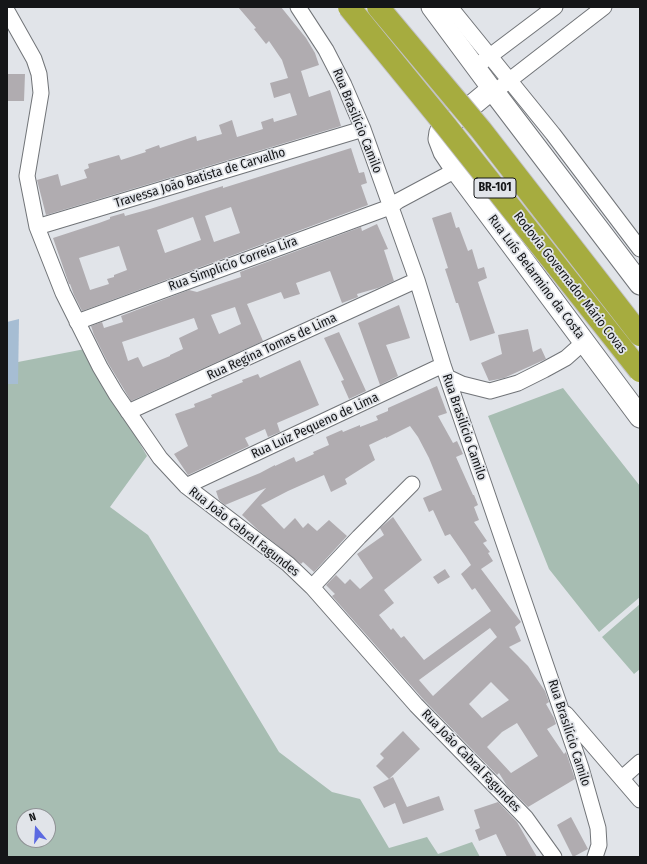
<!DOCTYPE html>
<meta charset="utf-8">
<style>
body{margin:0}
#map{position:relative;width:647px;height:864px;overflow:hidden;background:#e1e4e9;font-family:"Fira Sans Condensed",sans-serif}
canvas{display:block}
.frame{position:absolute;inset:0;border:8px solid #151618;pointer-events:none}
.north{position:absolute;left:16px;top:808px;width:40px;height:40px;box-sizing:border-box;background:#e1e4e9;border:1px solid #8f9295;border-radius:50%;rotate:342deg;font-size:11px;font-weight:700;line-height:16px;text-align:center;color:#151618}
.north::after{content:'';display:block;margin:auto;width:14px;height:18px;background:#5c6ae1;clip-path:polygon(50% 0,100% 100%,50% 72%,0 100%)}
</style>
<div id="map">
<canvas width="647" height="864"></canvas>
<div class="frame"></div>
<div class="north">N</div>
</div>
<script>
const ctx = document.querySelector('canvas').getContext('2d');
ctx.lineJoin = 'round';
function fillPath(path, color) {
  ctx.fillStyle = color;
  ctx.fill(path, 'evenodd');
}
function toPath(rows) {
  const path = new Path2D();
  for (const r of rows) {
    path.moveTo(r[0], r[1]);
    for (let i = 2; i < r.length; i += 2) path.lineTo(r[i], r[i + 1]);
  }
  return path;
}
function strokePath(path, color, width, dash) {
  ctx.strokeStyle = color;
  ctx.lineWidth = width;
  ctx.lineCap = dash ? 'butt' : 'round';
  ctx.setLineDash(dash || []);
  ctx.stroke(path);
}
function write(font, color, halo, rows, align = 'center') {
  ctx.font = font + ' "Fira Sans Condensed",sans-serif';
  ctx.lineWidth = 3.5;
  ctx.setLineDash([]);
  ctx.textBaseline = 'middle';
  ctx.strokeStyle = halo;
  ctx.fillStyle = color;
  for (const [text, x, y, turn = 0] of rows) {
    ctx.save();
    ctx.translate(x, y);
    ctx.rotate((+turn || 0) * Math.PI / 180);
    ctx.textAlign = isNaN(turn) ? turn : align;
    if (halo) ctx.strokeText(text, 0, 0);
    ctx.fillText(text, 0, 0);
    ctx.restore();
  }
}
fillPath(toPath([
 [85,349,147,456,110,507,148,535,279,752,332,792,360,799,389,848,427,837,438,854,472,842,480,857,7,857,7,384,18,384,18,362],
 [24,816,48,816,48,840,24,840],
 [563,388,640,486,640,597,599,632,549,569,488,416],
 [640,604,640,669,634,674,602,637]
]), '#a7bdb2');
fillPath(toPath([
 [19,319,18,384,7,384,7,322]
]), '#a6bdd3');
fillPath(toPath([
 [238,7,281,7,306,38,315,53,319,65,301,71,309,97,330,90,341,126,46,215,37,180,58,174,61,186,87,178,84,170,89,168,88,164,119,155,121,160,146,152,145,150,159,145,160,148,196,136,197,141,222,134,219,125,232,120,237,137,263,129,261,122,273,118,274,122,297,115,290,93,274,98,270,83,288,78,282,60,269,41,266,44,254,29,256,28],
 [7,74,25,74,24,101,7,101],
 [351,148,359,173,364,172,367,183,361,185,368,205,82,311,74,295,70,284,69,284,53,238,99,223,110,219,110,217,124,213,125,216,150,209,223,186,223,188],
 [231,207,240,233,214,242,205,216],
 [193,217,201,240,165,253,157,230],
 [119,246,127,270,114,275,114,277,107,279,109,284,90,290,79,258],
 [451,212,456,228,459,227,468,251,472,249,478,269,484,267,487,278,478,282,495,333,470,341,458,303,456,303,448,278,445,269,448,268,432,218],
 [377,224,388,249,384,250,394,281,378,288,357,294,358,297,342,303,330,271,296,283,300,294,284,299,281,292,247,304,263,341,131,401,108,363,94,335,91,326,102,322,104,328,123,322,121,316,189,290,197,292,226,282,241,277,240,272,361,227,362,231],
 [235,307,241,324,219,334,211,315],
 [194,318,198,329,179,338,183,349,170,355,170,356,143,367,138,357,128,361,122,342],
 [399,305,410,338,386,345,398,376,380,385,358,323],
 [528,329,533,352,541,348,546,359,504,378,489,381,481,363,502,354,498,335],
 [339,332,366,391,349,399,341,381,344,380,324,338],
 [300,360,319,405,277,423,280,432,268,437,265,429,245,438,249,446,188,475,174,454,188,446,175,414,195,407,194,404,212,397,211,395,243,382,242,380,258,374,260,378],
 [437,386,447,413,438,416,453,443,457,441,463,454,456,457,473,495,474,495,478,505,474,507,479,520,474,522,487,541,483,543,490,552,488,553,493,561,481,569,521,622,515,627,521,641,509,647,528,666,545,691,549,702,546,704,554,718,556,724,547,729,564,754,566,752,575,779,528,807,507,786,499,773,497,775,423,699,332,596,335,594,326,585,336,575,345,584,350,579,360,589,373,578,357,554,384,535,380,528,393,517,422,560,384,590,394,603,379,615,391,630,393,628,401,638,404,636,424,660,491,611,475,588,472,590,461,574,471,565,466,557,450,534,445,536,433,510,429,512,423,498,442,490,429,458,418,437,410,426,386,438,386,437,369,445,375,460,345,479,347,484,331,492,324,475,288,491,261,505,284,529,295,518,303,528,308,523,317,531,329,520,347,536,314,572,303,562,301,564,258,530,242,515,266,488,225,505,219,500,216,491,260,473,275,465,275,466,294,457,296,462,314,454,313,452,329,445,326,437,342,430,343,432,360,425,360,427,378,420,376,416,388,411,388,408],
 [490,628,497,637,433,696,419,680],
 [491,682,509,700,482,718,469,704],
 [517,723,538,756,511,773,487,747,502,732],
 [445,569,450,577,438,584,433,577],
 [403,731,420,749,389,779,376,766,384,758,380,754],
 [393,777,407,807,439,796,444,810,403,824,395,803,384,808,373,787],
 [498,802,517,822,537,857,507,857,496,834,479,841,475,830,480,828,474,810],
 [571,817,588,849,573,857,557,825]
]), '#b0acb0');
const minor = toPath([
 [298,7,326,50,344,85,363,129,417,280,443,365,581,768,598,828,599,845,595,857],
 [450,7,553,134,640,249],
 [7,11,34,59,39,74,41,93,27,176,37,227,63,293,100,367,116,394,160,458,186,486,288,564,312,587,416,705,526,818,554,857],
 [482,62,555,7],
 [502,86,604,7],
 [37,227,363,129],
 [77,322,390,207,398,201,456,170],
 [447,377,462,384,490,391,518,383,544,370,566,358,584,342],
 [128,412,417,280],
 [186,486,443,365],
 [312,587,359,537,412,484],
 [566,714,640,800],
 [622,778,640,762]
]);
const tertiary = toPath([
 [431,7,494,92]
]);
const secondary = toPath([
 [640,284,494,92,487,93,440,132,439,139,444,152,456,170,640,417]
]);
strokePath(minor, '#717478', 17);
strokePath(tertiary, '#717478', 21);
strokePath(secondary, '#717478', 23);
strokePath(minor, '#fff', 15);
strokePath(tertiary, '#fff', 19);
strokePath(secondary, '#fff', 21);
const trunkBridge = toPath([
 [349,7,446,126,640,371],
 [378,7,481,130,640,335]
]);
strokePath(trunkBridge, '#c2c2c3', 24, []);
strokePath(trunkBridge, '#a6ac3f', 22);
for (const [x, y, w] of [
 [495,188,42]
]) {
  const box = new Path2D();
  box.roundRect(x - w / 2, y - 10, w, 20, 3);
  ctx.fillStyle = '#e1e4e9';
  ctx.fill(box);
  strokePath(box, '#151618', 1);
}
write('bold 12px', '#151618', null, [
 ["BR-101",495,188]
]);
write('13px', '#151618', '#e1e4e9', [
 ["Rua Brasilício Camilo",357,121,68],
 ["Travessa João Batista de Carvalho",200,178,-17],
 ["Rua Simplicio Correia Lira",233,264,-20],
 ["Rua Luís Belarmino da Costa",536,277,53],
 ["Rodovia Governador Mário Covas",570,283,52],
 ["Rua Regina Tomas de Lima",272,347,-25],
 ["Rua Luiz Pequeno de Lima",315,426,-25],
 ["Rua Brasilício Camilo",464,427,71],
 ["Rua João Cabral Fagundes",244,532,38],
 ["Rua Brasilício Camilo",569,733,72],
 ["Rua João Cabral Fagundes",471,761,46]
]);
</script>
